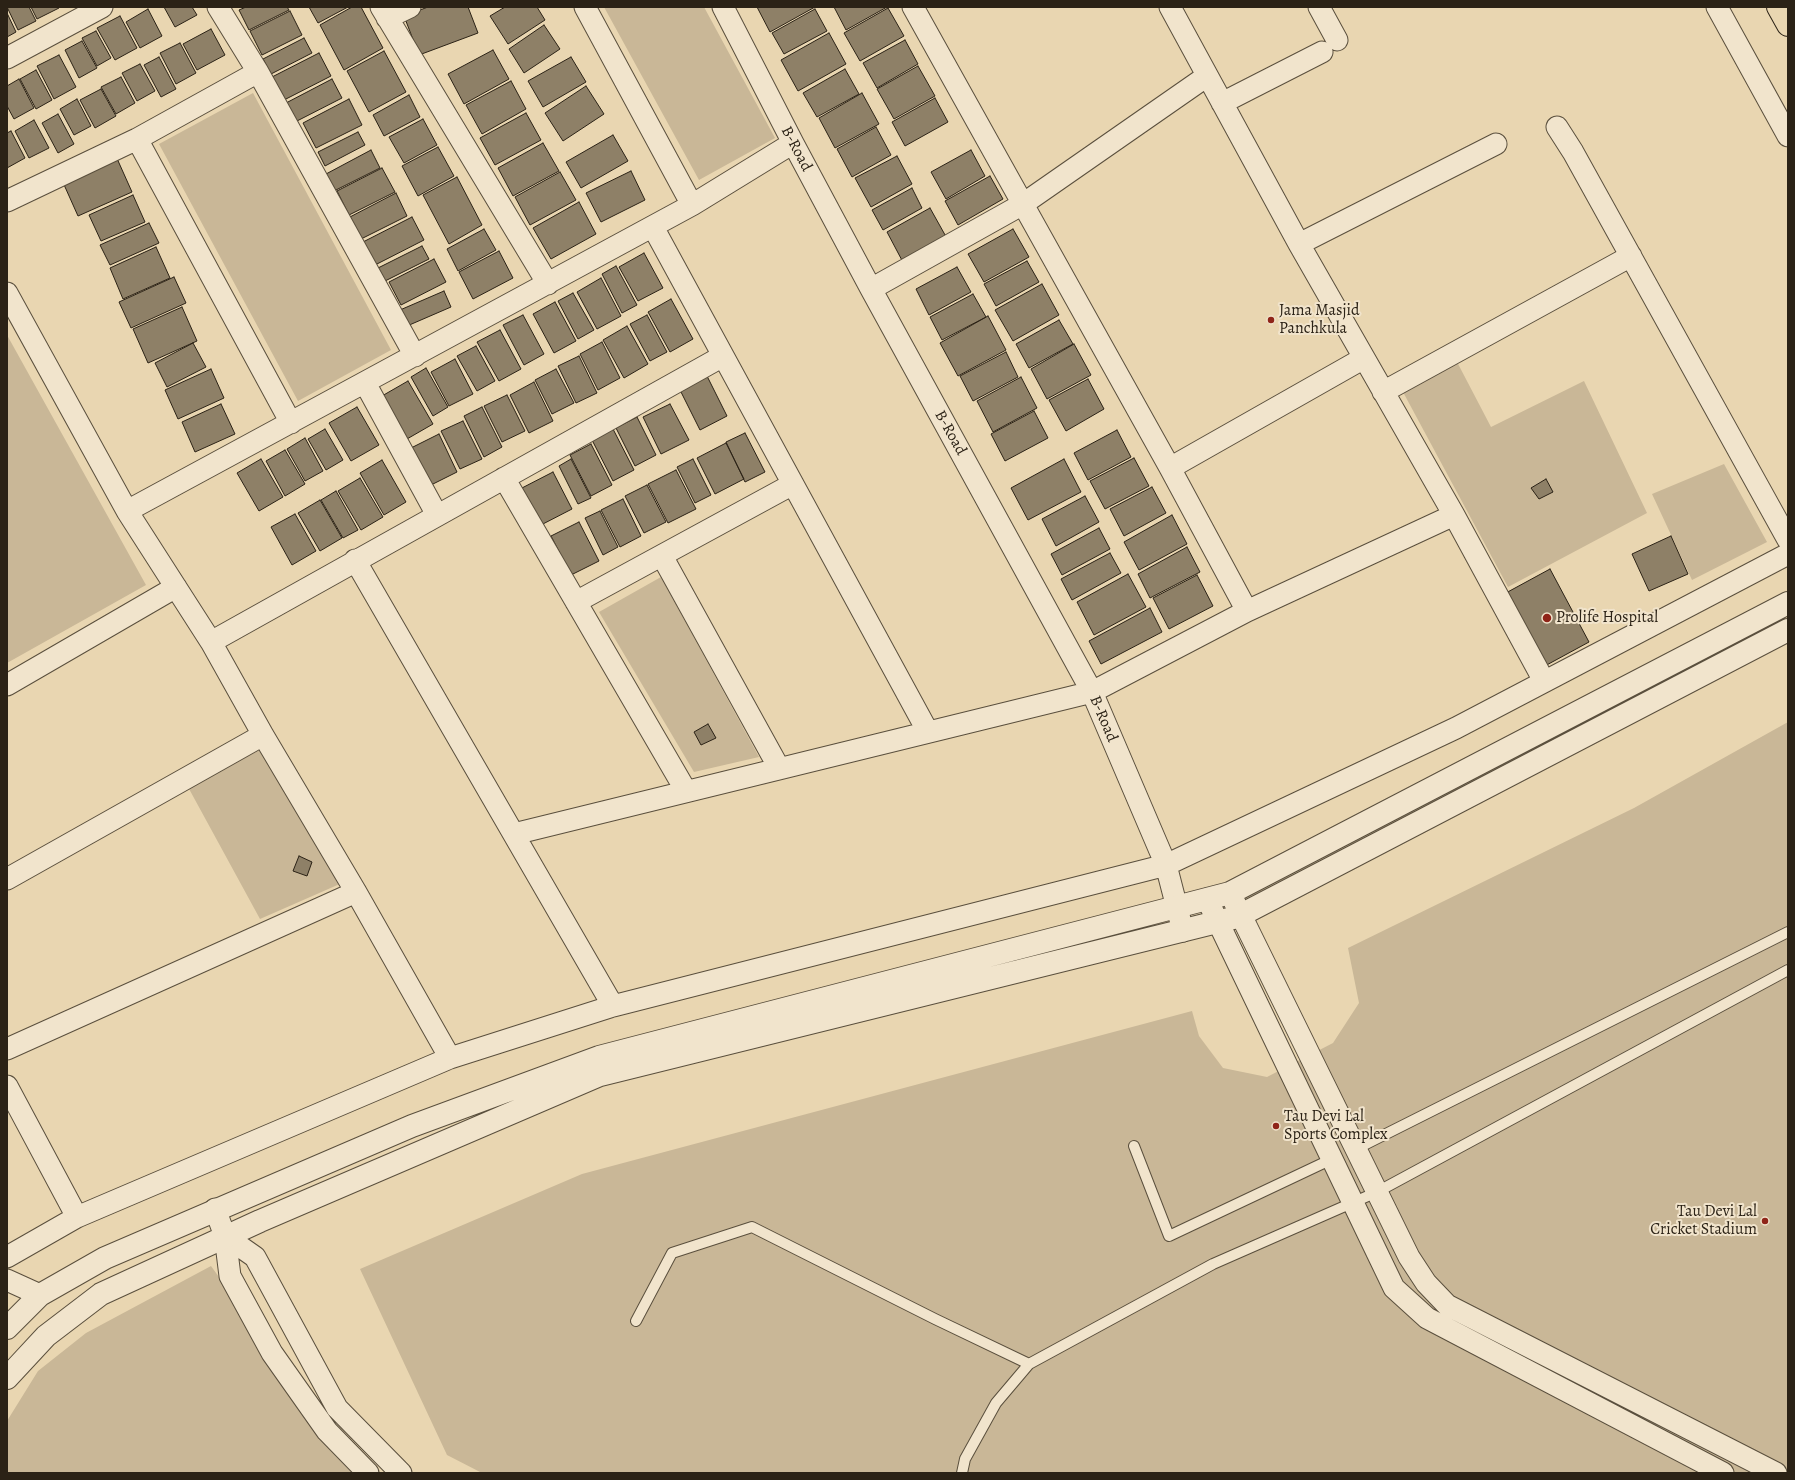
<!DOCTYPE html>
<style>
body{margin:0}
#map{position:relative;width:1795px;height:1480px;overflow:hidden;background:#e9d6b1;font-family:Alegreya,serif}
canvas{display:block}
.frame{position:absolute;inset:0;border:8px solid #2b2216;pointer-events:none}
</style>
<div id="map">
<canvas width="1795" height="1480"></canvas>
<div class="frame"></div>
</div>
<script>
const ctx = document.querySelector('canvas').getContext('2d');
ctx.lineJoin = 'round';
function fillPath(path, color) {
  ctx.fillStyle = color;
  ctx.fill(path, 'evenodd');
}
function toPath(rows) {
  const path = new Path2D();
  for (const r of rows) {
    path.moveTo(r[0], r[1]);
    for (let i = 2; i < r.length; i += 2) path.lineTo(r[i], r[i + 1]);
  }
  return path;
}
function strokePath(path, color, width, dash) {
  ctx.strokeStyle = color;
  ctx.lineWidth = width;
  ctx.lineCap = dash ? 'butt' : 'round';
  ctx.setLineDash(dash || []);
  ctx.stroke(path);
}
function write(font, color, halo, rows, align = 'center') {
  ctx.font = font + ' Alegreya,serif';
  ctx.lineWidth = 4;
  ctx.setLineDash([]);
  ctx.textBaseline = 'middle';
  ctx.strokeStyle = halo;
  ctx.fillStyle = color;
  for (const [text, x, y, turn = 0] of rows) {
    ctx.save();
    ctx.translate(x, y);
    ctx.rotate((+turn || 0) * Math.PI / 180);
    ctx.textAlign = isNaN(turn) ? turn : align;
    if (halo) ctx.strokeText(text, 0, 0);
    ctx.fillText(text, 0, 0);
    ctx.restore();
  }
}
fillPath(toPath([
 [604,7,704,7,775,138,699,180],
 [253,93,391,350,298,401,159,144],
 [7,335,146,585,7,663],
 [1456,360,1491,427,1584,381,1647,513,1508,587,1403,392],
 [1724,464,1767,542,1692,580,1652,494],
 [661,577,759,757,694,772,599,612],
 [1788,722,1788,1473,482,1473,447,1455,360,1269,582,1174,1192,1011,1199,1036,1223,1068,1267,1077,1333,1043,1359,1003,1348,948,1634,808],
 [262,749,342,883,260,919,188,787],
 [211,1266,360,1473,7,1473,7,1421,38,1371,86,1333]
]), '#c9b797');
const building = toPath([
 [7,7,29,7,36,21,18,30,7,7],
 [31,7,58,7,59,8,37,19,31,7],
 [164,7,192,7,197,15,175,27,164,7],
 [246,7,287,7,289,10,249,30,239,10,246,7],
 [309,7,348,7,318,23,309,7],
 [352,7,361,7,383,48,344,70,320,25,352,7],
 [428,7,468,7,478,33,419,55,404,16,428,7],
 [505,7,537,7,545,20,508,44,490,16,505,7],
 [757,7,815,7,770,32,757,7],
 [834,7,887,7,846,30,834,7],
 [888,8,904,36,860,61,844,33,888,8],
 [148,9,162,36,140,48,126,22,148,9],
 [815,9,827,31,784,54,772,33,815,9],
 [290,11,302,35,262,55,250,31,290,11],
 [7,13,16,32,7,37,7,13],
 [120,16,137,48,115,60,97,28,120,16],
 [544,25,560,49,524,73,509,49,544,25],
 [211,29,225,55,197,70,183,44,211,29],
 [96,31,111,58,97,66,82,38,96,31],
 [829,33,846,64,798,91,781,60,829,33],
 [304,38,312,53,271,74,263,59,304,38],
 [905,40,918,64,877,88,863,63,905,40],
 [82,41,97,68,79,78,65,50,82,41],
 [180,43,196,73,176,84,160,53,180,43],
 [493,50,509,79,464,104,448,74,493,50],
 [384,51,406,92,369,112,347,71,384,51],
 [319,53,331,76,284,100,272,77,319,53],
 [59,55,76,87,54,99,37,66,59,55],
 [159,57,176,89,161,97,144,65,159,57],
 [571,57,586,82,543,107,528,81,571,57],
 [140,64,155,91,137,101,122,73,140,64],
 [918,66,935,96,894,119,877,89,918,66],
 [845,69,859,94,817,117,803,93,845,69],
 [36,70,52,100,36,109,20,79,36,70],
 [121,77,135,103,116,114,101,87,121,77],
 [19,79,34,108,14,119,7,106,7,86,19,79],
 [332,79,342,98,295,122,286,103,332,79],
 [511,81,526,109,482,134,466,105,511,81],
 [586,86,604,114,563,141,545,113,586,86],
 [101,89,116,116,95,128,80,100,101,89],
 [862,93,879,124,835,148,819,118,862,93],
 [409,95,420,117,384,136,373,115,409,95],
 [935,98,948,122,905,146,892,122,935,98],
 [77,99,91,126,74,135,60,109,77,99],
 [349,99,362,125,316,148,303,123,349,99],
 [526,113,541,140,495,165,480,138,526,113],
 [58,114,74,144,58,153,42,123,58,114],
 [423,119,437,145,404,163,389,137,423,119],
 [34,120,49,148,29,158,15,131,34,120],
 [876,127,891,155,852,177,837,149,876,127],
 [11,131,25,158,7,168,7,133,11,131],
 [358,132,365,145,325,166,318,152,358,132],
 [613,135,628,161,581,188,566,162,613,135],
 [543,143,559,171,513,196,498,168,543,143],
 [438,147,454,176,418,196,402,166,438,147],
 [371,150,380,168,334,191,326,174,371,150],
 [971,150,985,176,946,199,931,172,971,150],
 [115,154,132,192,78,216,61,178,115,154],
 [897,156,912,184,871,207,855,178,897,156],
 [382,168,395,192,349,215,337,191,382,168],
 [631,171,645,200,601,222,586,193,631,171],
 [560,172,576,200,530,225,515,197,560,172],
 [990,176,1003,199,958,225,945,201,990,176],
 [457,177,482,225,449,244,423,195,457,177],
 [912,188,922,208,883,230,872,210,912,188],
 [396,193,407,216,359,240,348,218,396,193],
 [133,195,145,222,101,241,89,215,133,195],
 [579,202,596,234,551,259,533,228,579,202],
 [930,208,949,242,905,266,887,232,930,208],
 [412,217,424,240,375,265,363,242,412,217],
 [149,223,159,243,110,265,100,245,149,223],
 [484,229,496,250,458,271,447,249,484,229],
 [1013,229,1029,257,984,282,968,254,1013,229],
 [422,246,429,259,385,281,378,268,422,246],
 [156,247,170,278,123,299,110,268,156,247],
 [499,251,513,278,473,299,459,272,499,251],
 [644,253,663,288,638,301,619,267,644,253],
 [434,259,446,282,401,305,389,282,434,259],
 [1027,261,1039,282,996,306,984,284,1027,261],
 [616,266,637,305,622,313,602,274,616,266],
 [957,267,971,292,929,315,916,289,957,267],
 [174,277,186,303,131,328,119,302,174,277],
 [601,278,621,316,597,329,577,292,601,278],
 [1042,284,1059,315,1013,341,995,310,1042,284],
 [444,291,451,307,407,326,400,310,444,291],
 [573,293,594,330,578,339,558,301,573,293],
 [973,294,986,317,942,340,930,317,973,294],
 [671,299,693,339,670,352,648,312,671,299],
 [555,302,576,341,554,353,533,314,555,302],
 [182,307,197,341,148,363,133,329,182,307],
 [523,315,544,354,524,365,503,325,523,315],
 [647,315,667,352,650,361,630,324,647,315],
 [988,316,1006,350,958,376,940,343,988,316],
 [1059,320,1073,344,1029,368,1016,344,1059,320],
 [627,326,648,364,624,378,603,340,627,326],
 [500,330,521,369,499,381,477,342,500,330],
 [602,342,620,378,598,390,580,354,602,342],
 [193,343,206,367,167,387,155,363,193,343],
 [1074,344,1091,375,1047,399,1031,369,1074,344],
 [476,346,495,381,477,391,457,356,476,346],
 [1006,352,1018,377,973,401,960,376,1006,352],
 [579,356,597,393,576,403,558,366,579,356],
 [455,359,473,394,449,406,431,372,455,359],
 [426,368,448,407,433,416,411,377,426,368],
 [211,369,224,398,178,419,165,390,211,369],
 [556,369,574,403,552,414,535,380,556,369],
 [705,372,727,416,700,430,678,386,705,372],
 [1021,377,1037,408,993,432,977,401,1021,377],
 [1088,379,1104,409,1066,431,1049,400,1088,379],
 [408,381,433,424,400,443,375,400,408,381],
 [534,382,553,421,529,433,510,395,534,382],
 [507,395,525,431,502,442,484,406,507,395],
 [221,404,235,434,195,452,182,422,221,404],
 [670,404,689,440,661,454,643,417,670,404],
 [357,407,379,445,351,461,329,423,357,407],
 [482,407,502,447,484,457,464,416,482,407],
 [1034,411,1048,438,1005,461,991,434,1034,411],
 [637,417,656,455,635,466,616,428,637,417],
 [463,421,482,459,460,469,441,431,463,421],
 [325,429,343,460,326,470,308,439,325,429],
 [613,429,634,470,613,481,592,440,613,429],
 [1117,430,1131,457,1088,480,1074,453,1117,430],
 [745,433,765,472,745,482,726,442,745,433],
 [439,434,457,472,429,486,411,448,439,434],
 [305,438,323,471,305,481,287,449,305,438],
 [726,443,744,479,715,494,697,458,726,443],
 [591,444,612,485,591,496,570,455,591,444],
 [285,450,305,484,285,496,266,461,285,450],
 [1134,458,1149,486,1105,509,1090,481,1134,458],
 [261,459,283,497,259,511,237,473,261,459],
 [571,459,591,498,578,504,559,466,571,459],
 [693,459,711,495,695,503,677,467,693,459],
 [1064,459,1081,492,1028,520,1011,488,1064,459],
 [382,460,406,502,384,515,360,473,382,460],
 [676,470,696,509,668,523,648,484,676,470],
 [553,472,572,509,539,526,520,489,553,472],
 [360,478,383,517,361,530,338,491,360,478],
 [1546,479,1553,492,1539,499,1531,488,1546,479],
 [647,485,666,522,644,533,625,496,647,485],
 [1152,487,1166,513,1124,536,1110,509,1152,487],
 [336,491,358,530,343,538,321,500,336,491],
 [1085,496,1099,522,1056,546,1042,519,1085,496],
 [623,499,641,536,620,547,601,510,623,499],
 [320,500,342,538,320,551,298,513,320,500],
 [600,511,618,547,603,555,585,518,600,511],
 [295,514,316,551,292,565,271,527,295,514],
 [1172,515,1187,544,1139,570,1124,542,1172,515],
 [579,522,599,561,571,575,551,536,579,522],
 [1099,528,1110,549,1062,575,1051,554,1099,528],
 [1671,536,1688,574,1649,591,1632,554,1671,536],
 [1187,547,1200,572,1150,598,1138,574,1187,547],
 [1110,553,1121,573,1072,600,1061,579,1110,553],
 [1550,569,1589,642,1543,667,1504,594,1550,569],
 [1128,574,1146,607,1094,635,1077,602,1128,574],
 [1197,575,1213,606,1169,629,1153,598,1197,575],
 [1150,608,1162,632,1101,664,1089,641,1150,608],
 [708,724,716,738,701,745,694,732,708,724],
 [299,856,312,862,307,876,293,871,299,856]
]);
fillPath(building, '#8e8067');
strokePath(building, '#2b2216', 1);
const service = toPath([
 [1134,1146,1169,1236,1332,1159],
 [1356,1149,1788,932],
 [636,1321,672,1253,752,1227,935,1319,1029,1364],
 [962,1473,965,1459,996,1403,1029,1364,1213,1264,1377,1192,1788,970]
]);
const minor = toPath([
 [218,7,258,72,415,356],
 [381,7,548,284],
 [585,7,692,205],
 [723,7,793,143,871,289,1092,692,1166,865,1183,931],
 [913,7,1170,468,1247,611],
 [1170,7,1299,244,1454,515,1544,681],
 [1319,7,1337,40],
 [1717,7,1788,136],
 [387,18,410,7],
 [7,58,102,7],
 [1222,103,1322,52],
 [1557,127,1573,152,1788,540],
 [137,139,291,423],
 [7,201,137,139,258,72],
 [653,227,928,732],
 [1299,244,1496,144],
 [871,289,1023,204,1207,76],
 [7,293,127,511,211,642,263,735,356,892,450,1058],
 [365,383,437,515],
 [1383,392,1631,256],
 [1170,468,1364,358],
 [504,478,686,791],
 [127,511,692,205,793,143],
 [662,556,779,768],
 [355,560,613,1006],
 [576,602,793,484],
 [211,642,723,356],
 [7,685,176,587],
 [514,834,1092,692,1247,611,1454,515],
 [7,879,263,735],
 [1230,893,1409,1257,1426,1283,1447,1305,1776,1473],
 [1207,899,1394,1288,1427,1318,1723,1473],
 [7,1049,356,892],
 [7,1086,77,1217],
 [215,1209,225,1236,230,1276,272,1353,327,1431,368,1473],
 [225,1236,255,1257,337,1408,401,1473],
 [7,1257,77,1217,450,1058,613,1006,1166,865,1456,728,1788,554],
 [7,1280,40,1295]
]);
const tertiary = toPath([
 [7,1328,40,1295,105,1258,412,1126,599,1057,1230,893,1788,603],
 [7,1378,46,1336,101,1294,260,1221,600,1075,1237,917,1788,630]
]);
const trunk = toPath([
 [1778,7,1788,25]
]);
strokePath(service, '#5a4f3d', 12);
strokePath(minor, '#5a4f3d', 23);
strokePath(tertiary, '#5a4f3d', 24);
strokePath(trunk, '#2b2216', 24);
strokePath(service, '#f1e4cc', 10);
strokePath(minor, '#f1e4cc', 21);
strokePath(tertiary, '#f1e4cc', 22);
strokePath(trunk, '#e9d6b1', 22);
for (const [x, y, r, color] of [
 [1271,320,4,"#8f2418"],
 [1547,618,5,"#8f2418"],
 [1276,1126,4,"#8f2418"],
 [1765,1221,4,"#8f2418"]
]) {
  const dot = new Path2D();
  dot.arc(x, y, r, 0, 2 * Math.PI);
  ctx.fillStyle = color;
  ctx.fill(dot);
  strokePath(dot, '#f1e4cc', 1.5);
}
write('16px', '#2b2216', '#f1e4cc', [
 ["B-Road",796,149,62],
 ["B-Road",950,433,61],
 ["B-Road",1103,719,67]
]);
write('16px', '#2b2216', '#f1e4cc', [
 ["Jama Masjid",1279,311],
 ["Panchkula",1279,329],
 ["Prolife Hospital",1556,618],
 ["Tau Devi Lal",1284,1117],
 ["Sports Complex",1284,1135],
 ["Tau Devi Lal",1757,1212,"right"],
 ["Cricket Stadium",1757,1230,"right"]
], 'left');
</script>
